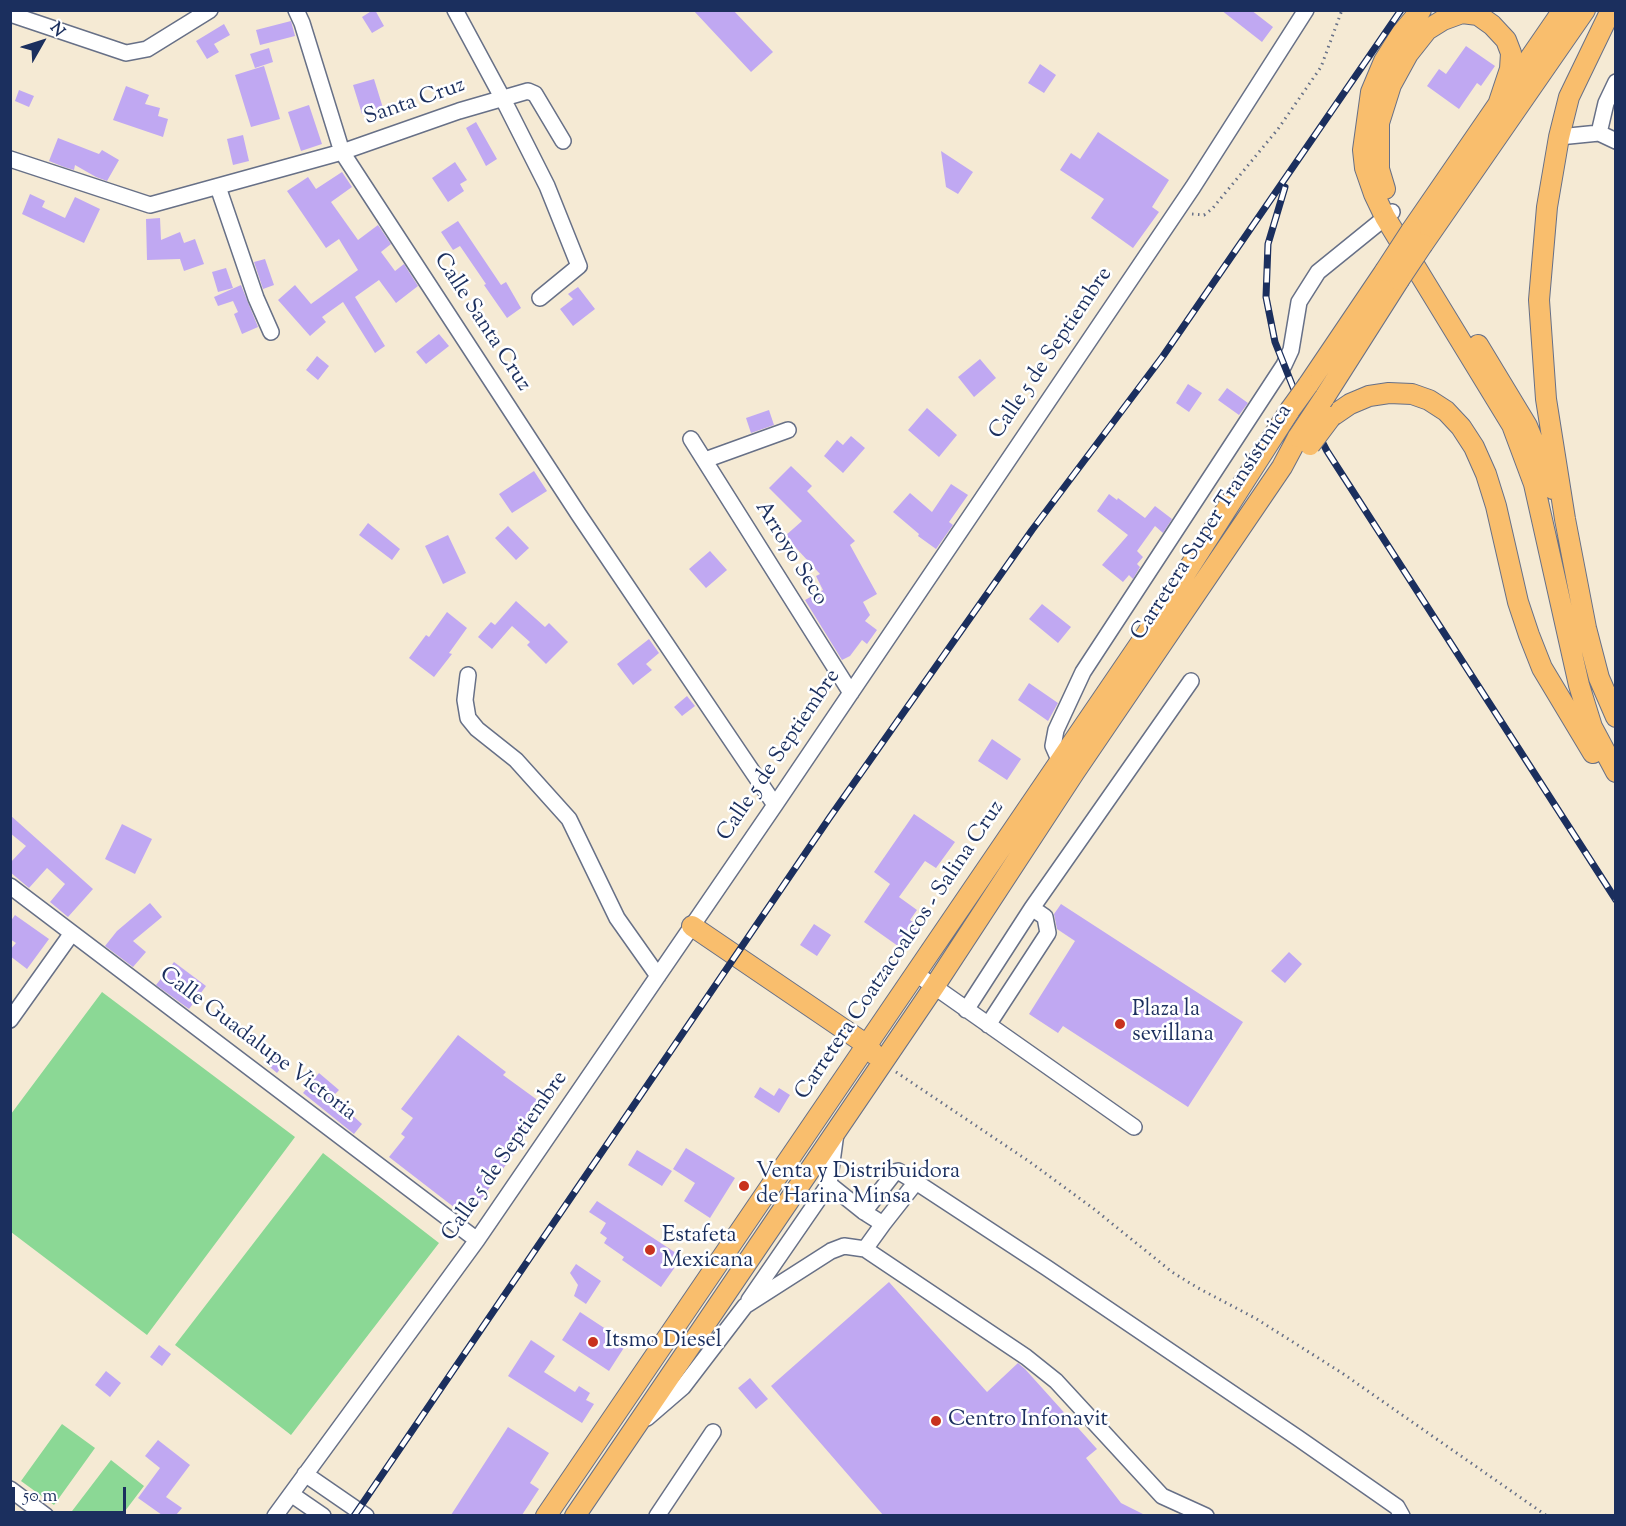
<!DOCTYPE html>
<meta charset="utf-8">
<style>
body{margin:0}
#map{position:relative;width:1626px;height:1526px;overflow:hidden;background:#f5ead4;font-family:"Sorts Mill Goudy",serif}
canvas{display:block}
.frame{position:absolute;inset:0;border:12px solid #1b2f5e;pointer-events:none}
.north{position:absolute;left:12px;top:12px;width:60px;height:60px;-webkit-text-stroke:4px #fff;paint-order:stroke;rotate:51deg;font-size:16px;font-weight:700;line-height:24px;text-align:center;color:#1b2f5e}
.north::after{content:'';display:block;margin:auto;width:21px;height:27px;background:#1b2f5e;clip-path:polygon(50% 0,100% 100%,50% 72%,0 100%)}
.scale{position:absolute;left:12px;top:1487px;width:114px;height:27px;box-sizing:border-box;border:3px solid #1b2f5e;border-top:0;padding-left:8px;font-size:18px;line-height:21px;white-space:nowrap;color:#1b2f5e;-webkit-text-stroke:4px #fff;paint-order:stroke}
</style>
<div id="map">
<canvas width="1626" height="1526"></canvas>
<div class="frame"></div>
<div class="north">N</div>
<div class="scale">50 m</div>
</div>
<script>
const ctx = document.querySelector('canvas').getContext('2d');
ctx.lineJoin = 'round';
function fillPath(path, color) {
  ctx.fillStyle = color;
  ctx.fill(path, 'evenodd');
}
function toPath(rows) {
  const path = new Path2D();
  for (const r of rows) {
    path.moveTo(r[0], r[1]);
    for (let i = 2; i < r.length; i += 2) path.lineTo(r[i], r[i + 1]);
  }
  return path;
}
function strokePath(path, color, width, dash) {
  ctx.strokeStyle = color;
  ctx.lineWidth = width;
  ctx.lineCap = dash ? 'butt' : 'round';
  ctx.setLineDash(dash || []);
  ctx.stroke(path);
}
function write(font, color, halo, rows, align = 'center') {
  ctx.font = font + ' "Sorts Mill Goudy",serif';
  ctx.lineWidth = 5;
  ctx.setLineDash([]);
  ctx.textBaseline = 'middle';
  ctx.strokeStyle = halo;
  ctx.fillStyle = color;
  for (const [text, x, y, turn = 0] of rows) {
    ctx.save();
    ctx.translate(x, y);
    ctx.rotate((+turn || 0) * Math.PI / 180);
    ctx.textAlign = isNaN(turn) ? turn : align;
    if (halo) ctx.strokeText(text, 0, 0);
    ctx.fillText(text, 0, 0);
    ctx.restore();
  }
}
fillPath(toPath([
 [102,992,295,1137,147,1335,11,1232,11,1114],
 [323,1153,439,1243,291,1435,175,1345],
 [62,1424,95,1448,54,1505,21,1481],
 [111,1460,144,1486,122,1515,69,1515]
]), '#8bd895');
fillPath(toPath([
 [373,10,375,10,384,26,372,33,362,17],
 [693,10,733,10,773,52,751,72],
 [1221,10,1251,10,1273,27,1262,42],
 [291,21,295,36,260,45,256,30],
 [224,24,230,35,214,44,219,52,207,59,196,41],
 [1466,46,1495,66,1481,86,1477,83,1459,109,1427,86,1439,69,1446,74],
 [269,48,273,62,255,68,250,54],
 [1040,64,1056,75,1044,93,1028,83],
 [264,66,280,119,251,127,235,75],
 [374,79,383,108,362,114,353,85],
 [126,86,149,95,145,104,160,108,158,116,168,119,163,137,113,120],
 [19,90,34,96,29,107,15,101],
 [309,105,322,144,301,151,288,112],
 [476,122,497,159,486,166,466,128],
 [1098,132,1169,180,1152,207,1159,212,1133,248,1091,218,1104,199,1060,170,1071,153,1080,159],
 [243,135,249,161,233,165,227,139],
 [58,138,99,154,102,150,119,160,107,181,96,177,75,165,74,170,64,167,49,161],
 [941,151,973,172,958,194,946,187],
 [455,162,467,180,460,184,464,191,448,202,432,178],
 [342,172,352,187,331,202,358,240,378,225,391,244,381,252,395,271,404,264,418,286,396,303,379,280,355,297,385,346,375,353,343,302,322,317,326,322,310,336,278,300,295,285,311,304,358,270,339,239,326,248,287,191,308,177,316,189],
 [30,194,45,201,42,207,65,218,75,197,100,209,84,243,22,214],
 [160,218,161,240,180,232,184,243,195,239,204,264,184,271,180,259,147,260,146,219],
 [458,221,501,285,506,282,521,308,507,318,484,285,486,284,460,246,453,250,441,232],
 [265,259,274,285,263,289,254,262],
 [226,268,233,288,218,292,212,272],
 [241,285,258,327,242,334,234,314,238,312,233,301,218,306,214,297],
 [578,287,595,309,573,326,560,309,573,299,568,294],
 [439,334,449,346,426,364,416,352],
 [317,356,329,366,318,380,306,370],
 [980,359,996,378,974,397,958,377],
 [1188,384,1202,393,1189,412,1176,403],
 [1227,388,1248,403,1239,415,1218,400],
 [927,408,957,435,939,457,908,430],
 [769,410,774,425,751,433,746,418],
 [851,436,865,448,843,473,824,456,837,440,843,445],
 [791,466,812,486,807,491,855,541,850,545,877,594,863,602,870,615,865,621,877,630,867,644,862,640,850,656,842,660,805,600,823,590,816,576,820,574,785,536,802,521,769,488],
 [534,471,547,491,512,513,499,494],
 [951,484,968,495,949,522,953,525,936,549,918,536,919,534,893,512,910,493,932,512],
 [1109,494,1117,500,1118,498,1145,518,1155,506,1172,519,1163,533,1155,526,1137,551,1143,557,1137,564,1140,567,1133,579,1129,575,1123,582,1102,565,1128,535,1097,511],
 [368,523,400,549,392,560,359,535],
 [508,526,529,548,516,560,495,538],
 [448,535,466,573,443,584,425,546],
 [710,551,727,570,706,588,689,569],
 [516,601,545,627,549,623,568,642,546,664,527,645,530,642,512,626,492,649,478,637,491,622,495,625],
 [1042,604,1071,627,1058,643,1029,619],
 [447,612,467,628,449,653,452,654,434,677,409,658,426,635,429,637],
 [649,639,659,653,646,664,652,670,633,685,617,664],
 [1029,683,1058,703,1048,721,1018,700],
 [687,696,695,706,682,716,674,707],
 [992,739,1021,759,1007,780,978,761],
 [914,814,955,842,936,868,925,861,899,897,917,910,910,920,921,927,905,951,864,922,890,884,874,872],
 [10,815,93,889,68,917,50,902,65,884,47,868,29,888,10,872,10,863,26,846,10,833],
 [122,824,152,839,135,874,105,859],
 [150,903,162,917,133,941,146,952,133,967,105,946,117,931],
 [1061,904,1243,1022,1188,1107,1063,1026,1058,1033,1029,1014,1075,941,1057,929,1054,914],
 [15,915,49,939,27,969,10,956,10,950,16,943,10,939,10,922],
 [814,924,831,935,817,956,800,945],
 [1289,952,1302,964,1285,983,1271,971],
 [174,962,206,986,189,1009,156,985],
 [458,1035,506,1072,503,1075,547,1107,468,1218,389,1157,405,1137,401,1134,413,1118,401,1109],
 [273,1051,286,1061,277,1073,264,1062],
 [319,1073,339,1090,332,1097,362,1124,354,1134,303,1093],
 [760,1087,774,1096,779,1088,790,1095,779,1113,754,1097],
 [686,1148,735,1178,710,1218,684,1201,695,1183,673,1169],
 [637,1150,672,1171,662,1186,628,1165],
 [597,1201,682,1257,661,1287,622,1260,624,1257,604,1243,607,1238,600,1233,606,1223,589,1212],
 [576,1264,601,1281,586,1304,574,1296,578,1285,570,1273],
 [889,1282,987,1392,1018,1363,1025,1369,1097,1449,1086,1458,1121,1503,1145,1515,883,1515,771,1386],
 [580,1312,627,1343,609,1371,562,1340],
 [531,1340,555,1356,544,1372,575,1392,579,1386,590,1393,586,1400,594,1404,582,1423,508,1376],
 [159,1345,171,1354,162,1366,150,1357],
 [106,1371,121,1383,110,1397,95,1385],
 [750,1378,768,1399,756,1409,738,1388],
 [508,1427,549,1453,530,1483,539,1489,522,1515,451,1515],
 [158,1440,190,1465,166,1497,182,1508,176,1515,162,1515,138,1498,160,1468,145,1456]
]), '#c0a8f2');
const minor = toPath([
 [296,10,302,23,342,152,579,515,775,805],
 [455,10,503,99,547,186,579,266,540,298],
 [10,14,126,53,147,49,210,10],
 [1616,82,1606,103,1599,133,1616,141],
 [1559,137,1599,133],
 [10,159,150,205,342,152,459,111,528,91,535,94,563,141],
 [218,187,256,298,271,332],
 [691,439,851,693],
 [705,460,788,430],
 [468,675,465,700,468,718,477,729,516,760,569,819,617,918,658,976],
 [1065,766,1060,762,1053,746,1056,730,1083,672,1284,365,1291,350,1299,302,1318,272,1392,212],
 [10,886,477,1240],
 [1032,908,1191,681],
 [915,973,1134,1127],
 [966,1010,1032,908,1045,917,1048,933,988,1025],
 [10,1020,72,933],
 [836,1133,829,1184,864,1212,883,1224,916,1182,1047,1268,1298,1438,1397,1507,1402,1516],
 [864,1212,895,1172,898,1171,916,1182],
 [883,1224,865,1249,1026,1357,1056,1381,1162,1496,1206,1516],
 [749,1300,829,1184],
 [647,1418,683,1387,745,1306,831,1251,844,1246,865,1249],
 [305,1474,366,1516],
 [10,1489,46,1516],
 [291,1494,323,1516],
 [275,1516,477,1240,775,805,1193,187,1306,10],
 [657,1516,713,1432]
]);
const major = toPath([
 [1421,10,1401,34,1384,61,1371,92,1363,150,1365,168,1374,194,1385,217,1512,425,1534,484,1579,685,1592,727,1616,772],
 [1611,10,1569,97,1559,137,1547,207,1539,300,1546,399,1565,519,1586,628,1599,678,1616,717],
 [1385,189,1379,169,1379,123,1391,85,1408,54,1427,30,1443,20,1462,13,1478,15,1492,25,1506,40,1511,53,1510,69,1499,102],
 [1411,231,1563,10],
 [1423,244,1585,10],
 [1478,345,1527,426,1553,489],
 [1308,385,1385,271],
 [1324,398,1399,280],
 [1331,417,1350,404,1369,396,1389,393,1412,394,1429,400,1446,411,1461,427,1474,447,1486,474,1496,506,1518,602,1529,635,1542,668,1593,753],
 [692,926,867,1045,874,1054],
 [546,1516,1146,635,1290,410],
 [575,1516,934,987,1074,773,1282,467,1298,437]
]);
strokePath(minor, '#677087', 18);
strokePath(major, '#677087', 22);
strokePath(toPath([
 [1192,214,1204,215,1212,209,1278,129,1321,67,1342,10],
 [896,1072,1030,1162,1094,1209,1172,1272,1198,1288,1255,1318,1342,1373,1547,1516]
]), '#677087', 3, [1.5, 4.5]);
strokePath(minor, '#fff', 15);
strokePath(major, '#f9be6d', 20);
const rail = toPath([
 [1285,187,1268,244,1266,297,1275,342,1293,387,1327,451,1616,900],
 [354,1516,830,817,1032,530,1163,356,1401,10]
]);
strokePath(rail, '#1b2f5e', 7);
strokePath(rail, '#fff', 4.5, [14]);
const majorBridge = toPath([
 [1385,271,1411,231],
 [1399,280,1423,244],
 [1290,410,1308,385],
 [1298,437,1324,398],
 [1310,445,1331,417]
]);
strokePath(majorBridge, '#677087', 22, []);
strokePath(majorBridge, '#f9be6d', 20);
for (const [x, y, r, color] of [
 [1120,1024,6,"#c8321e"],
 [744,1186,6,"#c8321e"],
 [650,1250,6,"#c8321e"],
 [593,1342,6,"#c8321e"],
 [936,1421,6,"#c8321e"]
]) {
  const dot = new Path2D();
  dot.arc(x, y, r, 0, 2 * Math.PI);
  ctx.fillStyle = color;
  ctx.fill(dot);
  strokePath(dot, '#fff', 2);
}
write('22px', '#1b2f5e', '#fff', [
 ["Santa Cruz",415,103,-19],
 ["Calle Santa Cruz",481,323,57],
 ["Calle 5 de Septiembre",1052,354,-56],
 ["Carretera Super Transístmica",1213,523,-57],
 ["Arroyo Seco",790,554,58],
 ["Calle 5 de Septiembre",780,756,-56],
 ["Carretera Coatzacoalcos - Salina Cruz",901,951,-56],
 ["Calle Guadalupe Victoria",257,1045,37],
 ["Calle 5 de Septiembre",506,1157,-55]
]);
write('22px', '#1b2f5e', '#fff', [
 ["Plaza la",1132,1011],
 ["sevillana",1132,1036],
 ["Venta y Distribuidora",756,1173],
 ["de Harina Minsa",756,1198],
 ["Estafeta",662,1237],
 ["Mexicana",662,1262],
 ["Itsmo Diesel",605,1342],
 ["Centro Infonavit",948,1421]
], 'left');
</script>
